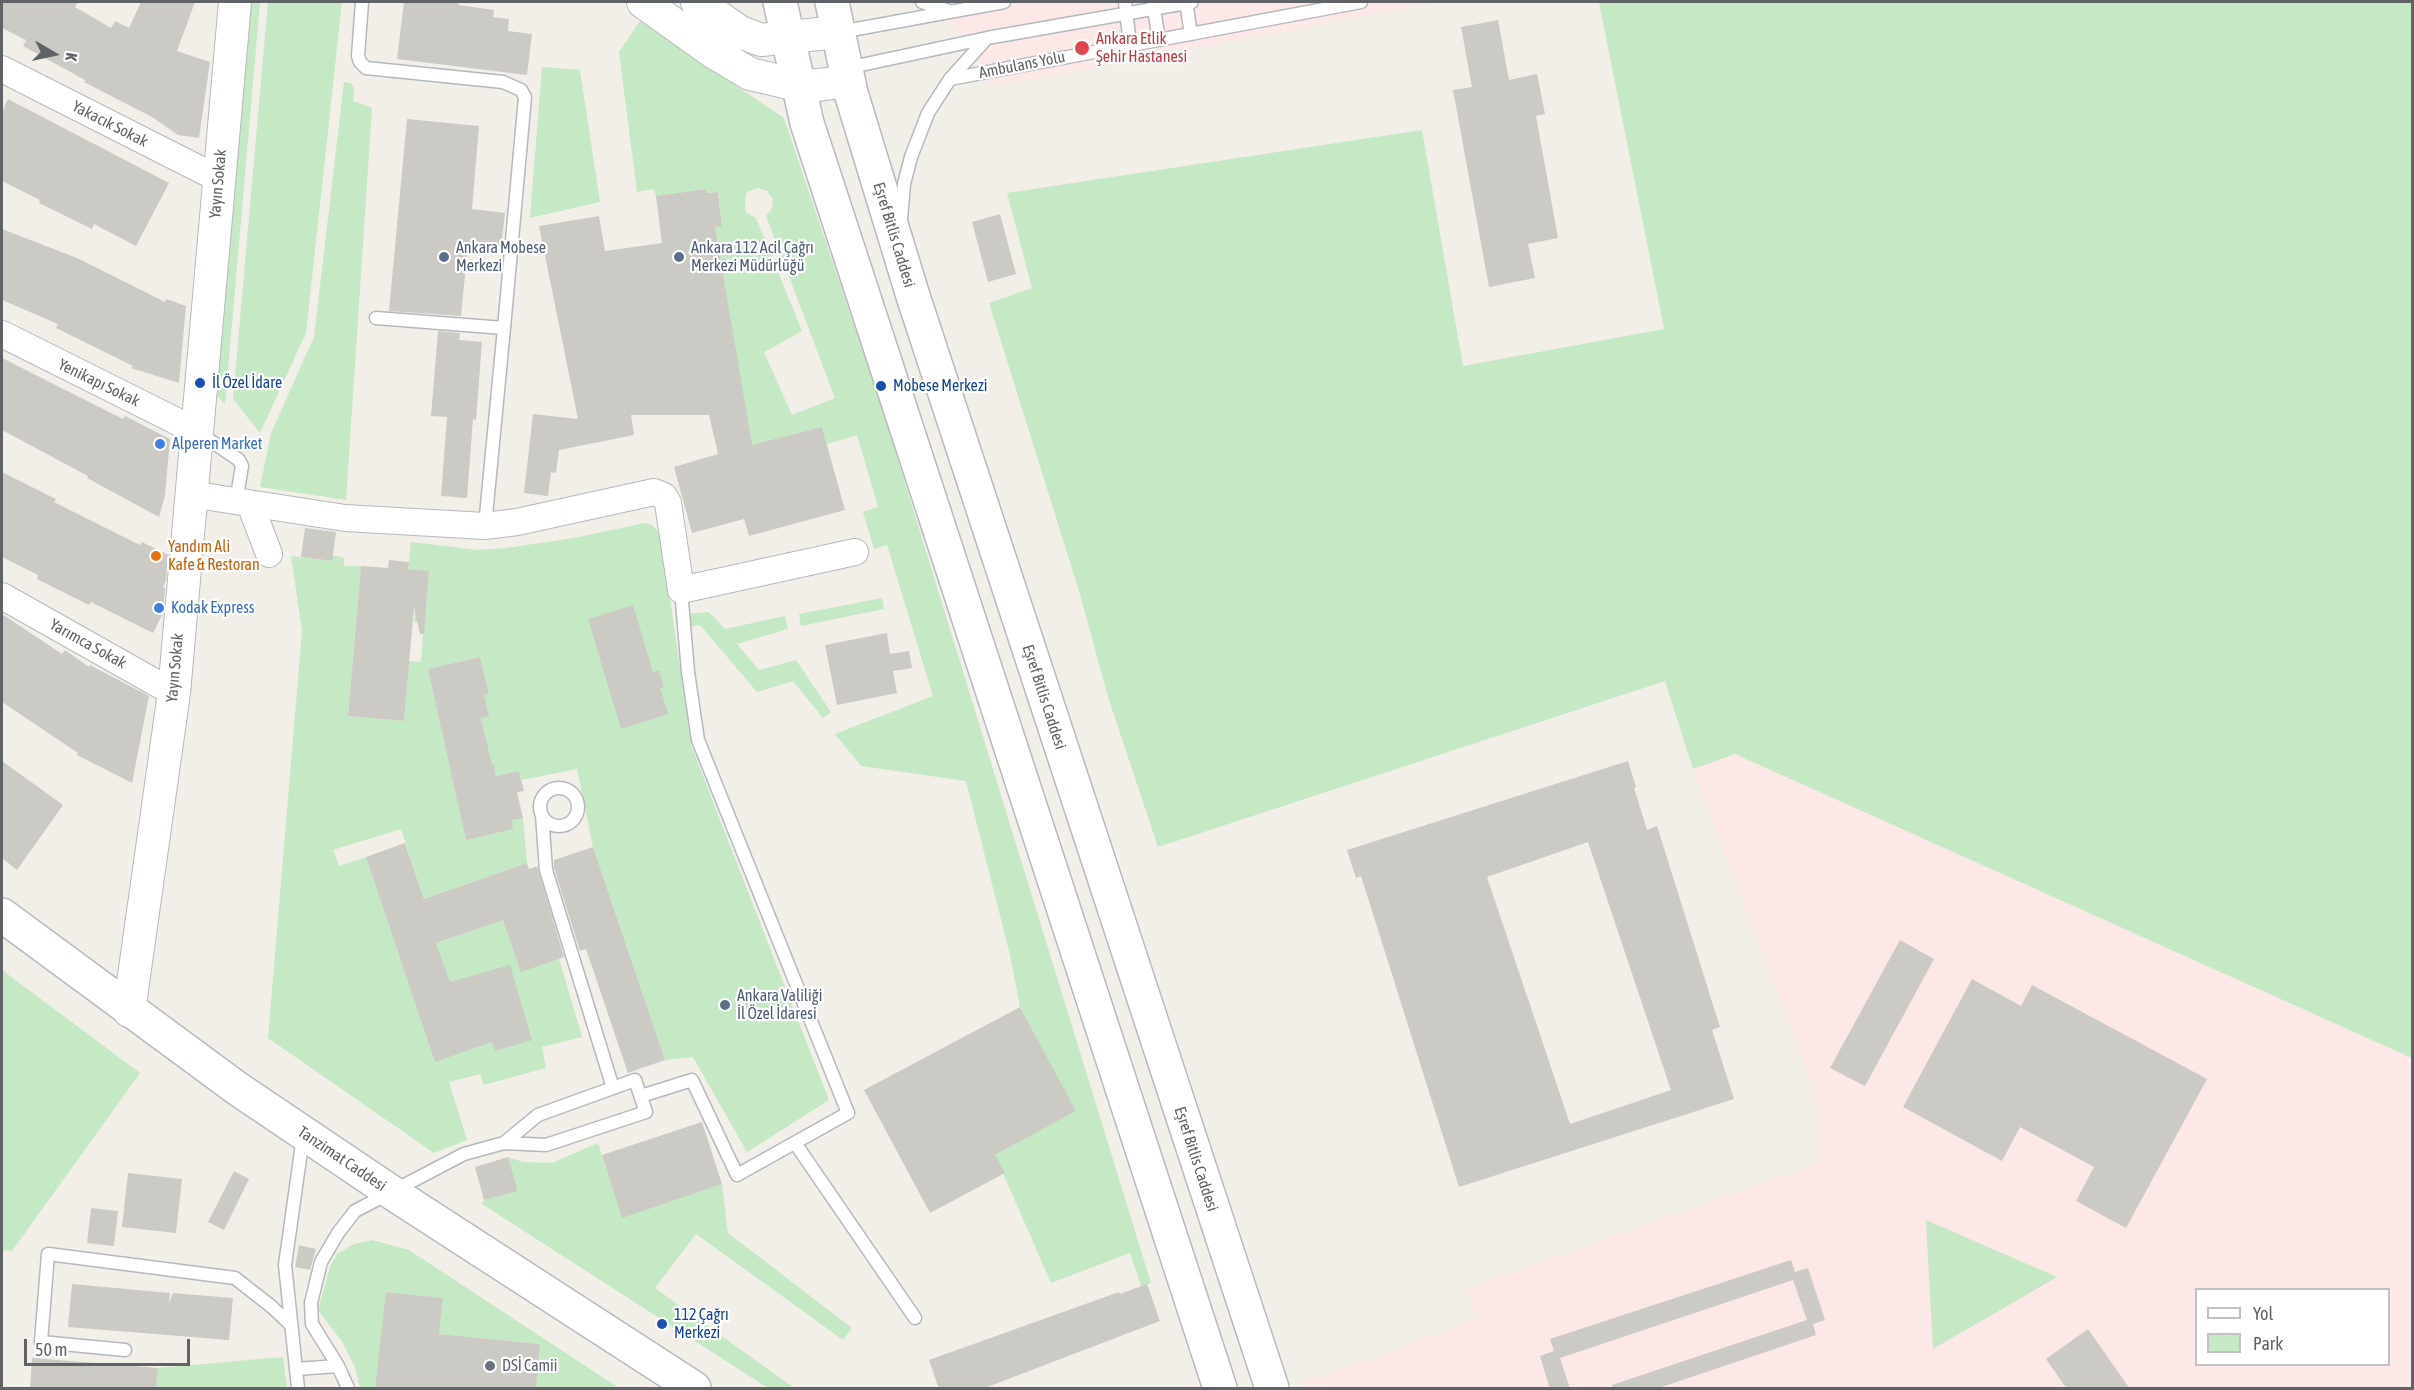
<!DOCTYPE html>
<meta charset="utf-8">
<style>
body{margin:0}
#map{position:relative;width:2414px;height:1390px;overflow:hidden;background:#f1efe8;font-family:"Asap Condensed",sans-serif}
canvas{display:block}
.frame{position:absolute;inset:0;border:3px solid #5f6368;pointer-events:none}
.legend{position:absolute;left:2195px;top:1288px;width:195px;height:78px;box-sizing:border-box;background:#fff;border:2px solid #bfc1c3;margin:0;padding:8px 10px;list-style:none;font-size:18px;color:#5f6368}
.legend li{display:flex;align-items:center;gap:12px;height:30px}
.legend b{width:30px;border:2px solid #bfc1c3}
.north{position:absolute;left:24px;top:24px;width:60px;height:60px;-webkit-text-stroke:4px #fff;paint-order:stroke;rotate:99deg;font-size:16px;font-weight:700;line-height:24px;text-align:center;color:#5f6368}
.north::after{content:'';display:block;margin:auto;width:21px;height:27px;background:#5f6368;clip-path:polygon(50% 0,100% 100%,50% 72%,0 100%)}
.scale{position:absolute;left:24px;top:1339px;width:166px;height:27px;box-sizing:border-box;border:3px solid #5f6368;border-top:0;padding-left:8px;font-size:18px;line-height:21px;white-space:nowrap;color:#5f6368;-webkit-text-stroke:4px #fff;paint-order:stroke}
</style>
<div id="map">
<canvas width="2414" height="1390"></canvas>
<div class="frame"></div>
<ul class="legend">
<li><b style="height:8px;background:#fff"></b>Yol</li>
<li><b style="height:16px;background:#c5e8c5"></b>Park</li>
</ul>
<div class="north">K</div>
<div class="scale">50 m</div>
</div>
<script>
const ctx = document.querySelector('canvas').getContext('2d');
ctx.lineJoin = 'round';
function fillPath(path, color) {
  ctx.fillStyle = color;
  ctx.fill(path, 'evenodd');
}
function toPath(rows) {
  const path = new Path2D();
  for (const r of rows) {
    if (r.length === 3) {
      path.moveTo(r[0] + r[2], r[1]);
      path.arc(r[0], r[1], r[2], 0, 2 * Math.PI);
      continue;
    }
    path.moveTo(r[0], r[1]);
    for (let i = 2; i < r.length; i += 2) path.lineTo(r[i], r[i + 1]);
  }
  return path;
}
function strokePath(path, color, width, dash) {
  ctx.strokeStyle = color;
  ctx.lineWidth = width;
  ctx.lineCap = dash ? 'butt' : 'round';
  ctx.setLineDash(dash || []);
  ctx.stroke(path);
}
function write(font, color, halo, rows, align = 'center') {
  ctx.font = font + ' "Asap Condensed",sans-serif';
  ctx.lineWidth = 4.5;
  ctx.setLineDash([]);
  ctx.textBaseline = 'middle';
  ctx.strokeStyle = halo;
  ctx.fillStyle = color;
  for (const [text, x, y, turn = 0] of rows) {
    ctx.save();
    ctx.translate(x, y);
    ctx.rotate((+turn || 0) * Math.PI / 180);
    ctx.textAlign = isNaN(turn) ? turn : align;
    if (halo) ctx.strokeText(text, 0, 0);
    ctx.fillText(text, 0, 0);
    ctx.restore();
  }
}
fillPath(toPath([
 [938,2,1437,2,993,87],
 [1735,754,2412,1058,2412,1388,1307,1388,1304,1381,1391,1352,1478,1317,1466,1289,1818,1163,1816,1095,1693,769],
 [2196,1290,2388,1290,2388,1364,2196,1364]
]), '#fce8e6');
fillPath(toPath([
 [246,2,260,2,225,404,217,396],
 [268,2,342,2,306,333,260,433,233,399],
 [1599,2,2412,2,2412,1058,1735,754,1693,769,1665,681,1158,847,1109,700,1079,591,989,303,1032,288,1007,193,1422,130,1463,366,1664,329],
 [640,21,784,118,882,408,1151,1283,1141,1286,1130,1253,1051,1283,995,1155,1075,1111,1020,1007,1010,955,966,781,861,766,835,734,933,696,887,545,874,549,863,512,878,507,857,435,827,444,822,427,751,446,715,227,722,226,718,192,707,193,706,189,656,196,654,189,637,192,619,52],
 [758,188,767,191,773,199,772,208,766,216,835,398,792,415,764,352,802,331,756,218,747,213,745,209,746,194,749,191],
 [542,67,580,70,600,202,530,218],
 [344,82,351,83,354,88,353,101,372,108,346,500,260,487,271,433,314,337],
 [645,523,652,525,658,532,663,549,691,745,829,1100,747,1152,693,1057,665,1060,593,847,577,769,522,780,519,771,496,776,494,765,488,766,486,739,481,718,488,716,484,695,489,694,480,657,428,669,466,839,513,829,511,820,523,818,527,863,424,899,401,829,333,850,339,866,366,857,435,1061,472,1049,436,943,503,920,559,958,582,1037,542,1047,546,1068,484,1085,480,1074,449,1082,467,1140,434,1153,268,1038,302,631,291,556,331,561,332,555,344,558,344,566,361,566,348,716,404,721,409,661,421,662,424,623,414,622,415,608,426,609,429,571,408,569,411,542,478,550,506,548,574,538],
 [882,598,884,609,801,626,799,614],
 [709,612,725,629,785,616,788,629,737,644,759,670,796,660,831,712,823,718,793,681,757,692,700,625,688,627,686,614],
 [2,970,140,1073,12,1251,2,1250],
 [598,1143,622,1217,722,1184,728,1233,852,1328,843,1340,696,1234,655,1288,794,1388,768,1388,482,1204,484,1200,518,1191,508,1157,523,1162,552,1163],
 [1926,1220,2057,1277,1933,1349],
 [372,1240,409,1250,619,1388,536,1388,540,1344,439,1334,443,1298,387,1292,375,1388,360,1388,355,1367,343,1343,318,1310,331,1264,337,1254,354,1244],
 [283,1357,287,1388,156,1388,158,1368]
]), '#c5e8c5');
fillPath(toPath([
 [2,2,78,2,75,7,111,28,115,21,129,28,141,2,195,2,177,51,210,62,199,138,178,135,152,117,84,82,85,80,23,46,26,40,2,28],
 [404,2,459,2,459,5,494,10,493,17,509,19,508,31,532,34,527,75,397,59],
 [1498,20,1509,80,1537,74,1545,114,1536,116,1558,238,1528,244,1535,278,1489,287,1453,90,1472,87,1461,27],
 [8,99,169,183,136,246,94,224,92,229,39,203,40,200,2,181,2,112],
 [407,119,479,126,472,209,505,213,501,248,468,245,461,316,389,311],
 [706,189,707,193,718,192,722,227,715,227,752,445,822,427,845,510,749,536,744,519,692,533,674,467,718,454,709,415,631,415,634,435,559,450,556,473,551,472,548,496,524,493,533,414,578,419,539,226,599,216,605,251,662,243,656,196],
 [1000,214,1016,274,988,282,972,222],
 [2,229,77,258,165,302,166,299,186,306,179,383,131,368,133,366,56,328,58,324,2,300],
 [438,331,460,333,459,340,482,342,476,420,473,419,467,498,441,496,447,417,431,416],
 [2,358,123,419,125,416,170,439,165,495,159,517,87,478,88,476,2,430],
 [2,472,56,499,54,502,140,545,142,542,168,555,166,580,163,587,165,588,163,613,153,633,91,602,89,605,37,579,38,575,2,557],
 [305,528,336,532,332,561,301,557],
 [389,560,409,562,408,569,429,571,424,634,420,634,414,607,404,721,348,716,361,566,388,568],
 [633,605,653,672,659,670,664,687,660,688,668,714,621,729,588,619],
 [2,614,62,654,65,650,89,667,90,665,149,696,132,783,77,755,78,753,2,702],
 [887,633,890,654,909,651,912,668,893,671,897,693,837,705,825,645],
 [480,657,489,694,484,695,489,716,481,718,492,765,494,764,496,776,519,771,524,791,517,792,523,818,512,820,513,829,466,840,428,669],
 [2,761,63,805,17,870,2,858],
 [1628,761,1636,787,1634,788,1647,830,1657,826,1720,1027,1712,1030,1734,1099,1459,1187,1361,876,1356,878,1347,850],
 [1588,842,1671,1090,1570,1124,1487,877],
 [405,843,424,899,527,863,529,869,537,866,564,957,521,972,503,920,436,943,450,982,510,965,532,1040,495,1051,492,1042,435,1062,366,857],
 [593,847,665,1060,628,1073,586,949,580,951,554,868,554,860],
 [1900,940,1934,959,1865,1086,1830,1068],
 [1972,979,2021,1006,2032,985,2207,1079,2126,1228,2076,1201,2094,1167,2020,1127,2002,1161,1903,1107],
 [1020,1007,1076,1111,995,1155,1005,1173,930,1213,864,1090],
 [702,1122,722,1184,622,1218,602,1155],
 [508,1157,518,1191,484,1200,475,1167],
 [234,1171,249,1179,224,1230,208,1222],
 [128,1173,182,1179,176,1233,122,1227],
 [91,1208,118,1211,114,1246,87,1243],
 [299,1245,316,1249,310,1270,295,1267],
 [1791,1260,1795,1272,1808,1268,1825,1320,1813,1324,1816,1335,1656,1389,1612,1389,1612,1385,1807,1320,1793,1280,1560,1358,1570,1389,1550,1389,1540,1356,1554,1351,1550,1339],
 [72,1284,170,1293,169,1303,173,1293,233,1298,229,1340,68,1327],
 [1147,1284,1160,1321,982,1389,939,1389,929,1360,1119,1292,1120,1294],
 [386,1292,443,1298,439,1334,540,1344,536,1389,375,1389],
 [2088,1329,2130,1389,2067,1389,2046,1359],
 [32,1358,158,1368,156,1389,30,1389]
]), '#cccac5');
const service = toPath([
 [362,2,358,56,360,62,366,68,503,82,521,90,525,97,504,328,376,318],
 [922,2,949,11],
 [1125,2,1130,44],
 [1186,2,1191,34],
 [1153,3,1159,40],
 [840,32,1004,2],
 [847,68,987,38,1192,2],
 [950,79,1361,2],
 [901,219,904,184,911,157,928,113,950,79,987,38],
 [199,433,239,460,242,466,236,502],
 [485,526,504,328],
 [559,807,19],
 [542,815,546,870,613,1088],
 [641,1096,692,1080,737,1175,848,1113,698,740,688,672,681,590],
 [795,1143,915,1318],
 [125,1350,41,1342,48,1254,235,1278,272,1307,291,1325],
 [296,1369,338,1366],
 [298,1388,285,1265,303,1137],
 [348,1388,338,1366,312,1324,311,1303,321,1262,338,1233,355,1211,464,1154,504,1143,546,1145,646,1112,635,1080,538,1115,504,1143]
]);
const minor = toPath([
 [2,69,219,179],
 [2,334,196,431],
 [190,494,345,518,485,526,517,522,654,492,664,496,668,503,681,590,855,552],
 [250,504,269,554],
 [2,596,174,693]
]);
const tertiary = toPath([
 [643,2,713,52,750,74,797,85,818,85,848,81],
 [697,2,740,32,761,40,838,32],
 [129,1011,174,693,235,2]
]);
const secondary = toPath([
 [780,2,807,123,1220,1388],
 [832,2,851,93,913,296,1272,1388],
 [2,915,238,1089,391,1192,694,1388]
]);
strokePath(service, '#b5b8bc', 15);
strokePath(minor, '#b5b8bc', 28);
strokePath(tertiary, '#b5b8bc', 34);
strokePath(secondary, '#b6babf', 36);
strokePath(service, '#fff', 12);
strokePath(minor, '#fff', 26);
strokePath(tertiary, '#fff', 32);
strokePath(secondary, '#fff', 33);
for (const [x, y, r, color] of [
 [1082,48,8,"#e0444e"],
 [444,257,6,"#5c6f8a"],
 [679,257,6,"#5c6f8a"],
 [200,383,6,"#1a4fb4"],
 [881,386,6,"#1a4fb4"],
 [160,444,6,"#3f7fe0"],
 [156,556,6,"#e8710a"],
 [159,608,6,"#3f7fe0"],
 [725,1005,6,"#5c6f8a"],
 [662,1324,6,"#1a4fb4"],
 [490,1366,6,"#6b7280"]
]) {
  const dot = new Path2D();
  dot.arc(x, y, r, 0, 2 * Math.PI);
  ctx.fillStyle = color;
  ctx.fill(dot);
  strokePath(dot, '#fff', 2);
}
write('16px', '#be3a42', '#fff', [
 ["Ankara Etlik",1096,39],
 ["Şehir Hastanesi",1096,57]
], 'left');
write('16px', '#5f6368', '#fff', [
 ["Ambulans Yolu",1022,65,-11],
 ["Yakacık Sokak",110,124,27],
 ["Yayın Sokak",218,184,-85],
 ["Eşref Bitlis Caddesi",894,235,73],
 ["Yenikapı Sokak",99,383,26],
 ["Yarımca Sokak",88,644,29],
 ["Yayın Sokak",175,668,-85],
 ["Eşref Bitlis Caddesi",1044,697,72],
 ["Tanzimat Caddesi",342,1159,34],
 ["Eşref Bitlis Caddesi",1196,1159,72]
]);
write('16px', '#4e5e75', '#fff', [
 ["Ankara Mobese",456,248],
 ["Merkezi",456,266],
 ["Ankara 112 Acil Çağrı",691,248],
 ["Merkezi Müdürlüğü",691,266],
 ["Ankara Valiliği",737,996],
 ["İl Özel İdaresi",737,1014]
], 'left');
write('16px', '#164399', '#fff', [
 ["İl Özel İdare",212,383],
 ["Mobese Merkezi",893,386],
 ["112 Çağrı",674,1315],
 ["Merkezi",674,1333]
], 'left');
write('16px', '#366cbe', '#fff', [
 ["Alperen Market",172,444],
 ["Kodak Express",171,608]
], 'left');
write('16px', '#c56008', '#fff', [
 ["Yandım Ali",168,547],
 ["Kafe & Restoran",168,565]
], 'left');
write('16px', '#5b616d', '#fff', [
 ["DSİ Camii",502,1366]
], 'left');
</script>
